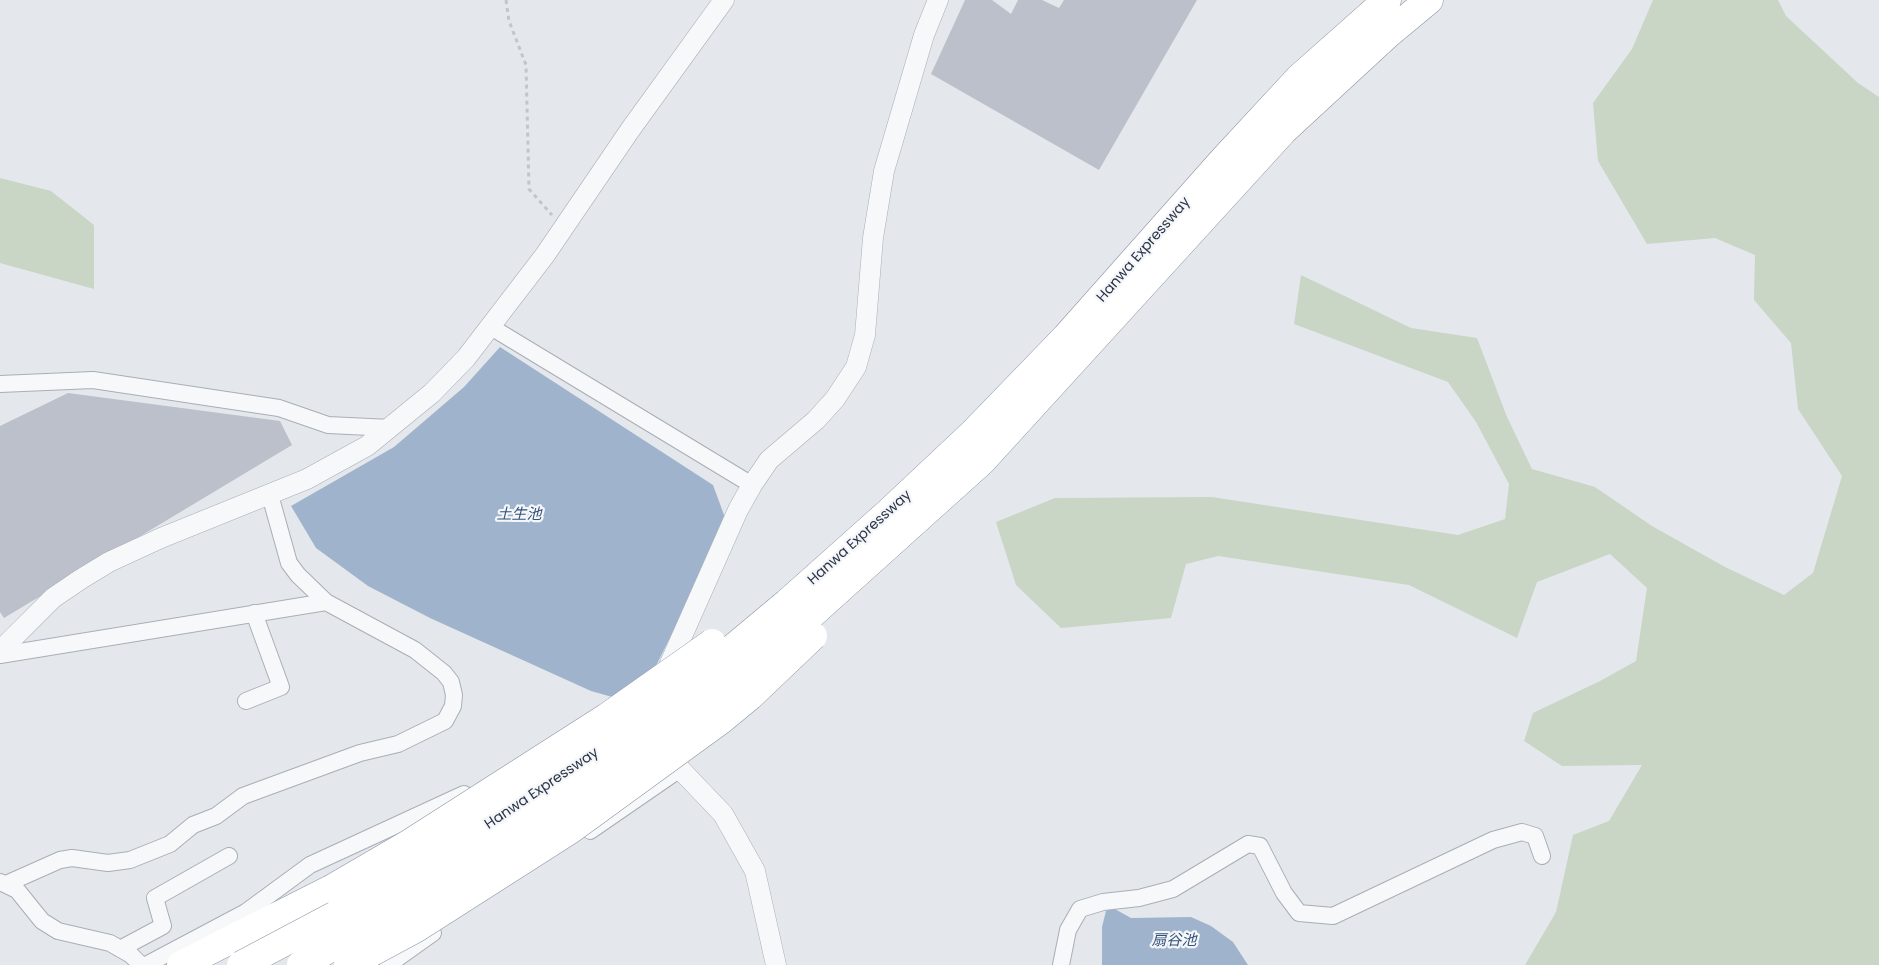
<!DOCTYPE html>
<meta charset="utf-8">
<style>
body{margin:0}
canvas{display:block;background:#e4e7ec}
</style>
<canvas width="1879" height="965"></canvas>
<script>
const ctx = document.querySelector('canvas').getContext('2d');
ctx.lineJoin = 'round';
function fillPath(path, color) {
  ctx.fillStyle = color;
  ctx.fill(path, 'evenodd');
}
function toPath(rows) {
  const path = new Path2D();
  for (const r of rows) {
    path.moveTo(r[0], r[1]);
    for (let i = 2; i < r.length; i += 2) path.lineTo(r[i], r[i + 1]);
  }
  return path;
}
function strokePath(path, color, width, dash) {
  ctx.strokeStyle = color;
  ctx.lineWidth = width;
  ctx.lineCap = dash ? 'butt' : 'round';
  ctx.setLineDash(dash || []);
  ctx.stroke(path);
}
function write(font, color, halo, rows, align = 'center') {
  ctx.font = font + ' Poppins,"Noto Sans JP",sans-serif';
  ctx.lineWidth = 4.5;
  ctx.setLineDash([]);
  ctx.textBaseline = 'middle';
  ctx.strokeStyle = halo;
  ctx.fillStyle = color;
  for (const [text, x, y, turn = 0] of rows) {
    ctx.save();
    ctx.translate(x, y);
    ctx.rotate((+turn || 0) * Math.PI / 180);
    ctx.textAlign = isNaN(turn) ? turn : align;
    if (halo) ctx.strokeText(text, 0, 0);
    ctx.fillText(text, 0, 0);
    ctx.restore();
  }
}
fillPath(toPath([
 [1653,0,1778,0,1786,16,1858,83,1879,97,1879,965,1525,965,1556,912,1573,835,1609,821,1642,765,1562,766,1524,741,1533,713,1600,681,1636,661,1647,588,1610,554,1537,582,1517,638,1409,585,1218,556,1186,564,1171,618,1061,628,1016,585,996,522,1055,498,1212,497,1458,535,1505,519,1509,484,1476,422,1448,382,1294,324,1301,275,1411,328,1477,338,1507,417,1532,469,1595,487,1652,526,1725,567,1784,595,1813,573,1842,476,1798,409,1791,343,1754,300,1755,255,1715,238,1647,244,1598,161,1593,103,1632,49],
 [0,178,51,191,94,225,94,289,0,263]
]), '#c9d6c5');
fillPath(toPath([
 [500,347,713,485,727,523,637,704,591,691,430,618,368,586,316,548,291,506,394,447,464,387],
 [1113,908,1131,918,1191,917,1211,926,1233,942,1248,965,1102,965,1102,927,1106,911]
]), '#9fb4cc');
fillPath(toPath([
 [965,0,992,0,1011,14,1018,0,1042,0,1059,8,1064,0,1197,0,1099,170,931,74],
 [68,393,280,421,292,445,4,618,0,612,0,426]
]), '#bbc0ca');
const minor = toPath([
 [491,327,752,485],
 [0,384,93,380,279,408,328,425,391,428],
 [0,655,326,602],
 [246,701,281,687,254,613],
 [590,831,680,769],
 [0,882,17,890,42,921,58,931,110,943,131,955,141,965],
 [6,884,60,860,72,858,108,863,130,860,170,844,193,825,216,816,243,796,360,753,398,744,445,721,453,706,454,695,451,682,444,673,415,650,326,602,298,575,289,563,270,495],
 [120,949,163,926,155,898,229,856],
 [146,965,246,912,310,865,464,794],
 [388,965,433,933],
 [1061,965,1068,930,1080,909,1103,902,1139,898,1173,889,1248,844,1260,846,1284,893,1299,913,1333,916,1493,840,1522,832,1535,836,1542,856]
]);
const tertiary = toPath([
 [0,651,53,598,81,579,109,562,161,538,307,479,367,446,432,393,466,358,545,255,630,130,724,0],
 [663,679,738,510,752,485,769,460,816,420,835,399,856,367,865,335,873,238,884,171,924,35,938,0],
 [665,744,680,769,723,814,755,871,776,965]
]);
const motorway = toPath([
 [787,603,889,512,972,434,1066,337,1224,159,1299,78,1387,0],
 [802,623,982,461,1284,130,1388,34,1429,0],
 [181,965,331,889]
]);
strokePath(minor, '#a9aeb7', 18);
strokePath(tertiary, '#a9aeb7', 21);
strokePath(motorway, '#8b94a3', 29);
strokePath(toPath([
 [506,0,509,21,526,65,529,189,552,215]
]), '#c2c5cb', 3, [4, 4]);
strokePath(minor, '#f7f8fa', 16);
strokePath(tertiary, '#f7f8fa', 20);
strokePath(motorway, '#fff', 28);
const motorwayBridge = toPath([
 [331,889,410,843,607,717,712,643],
 [241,965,407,877,545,788,690,684,787,603],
 [301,965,431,890,578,795,676,724,802,623],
 [348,965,415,929,570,830,721,720,750,696,813,636]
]);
strokePath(motorwayBridge, '#8b94a3', 29, []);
strokePath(motorwayBridge, '#fff', 28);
write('14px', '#2b3445', '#f4f6f9', [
 ["Hanwa Expressway",1144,250,-49],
 ["Hanwa Expressway",860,538,-42],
 ["Hanwa Expressway",542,789,-34]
]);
write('italic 15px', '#34527a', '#f4f6f9', [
 ["土生池",519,515],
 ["扇谷池",1174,941]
]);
</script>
